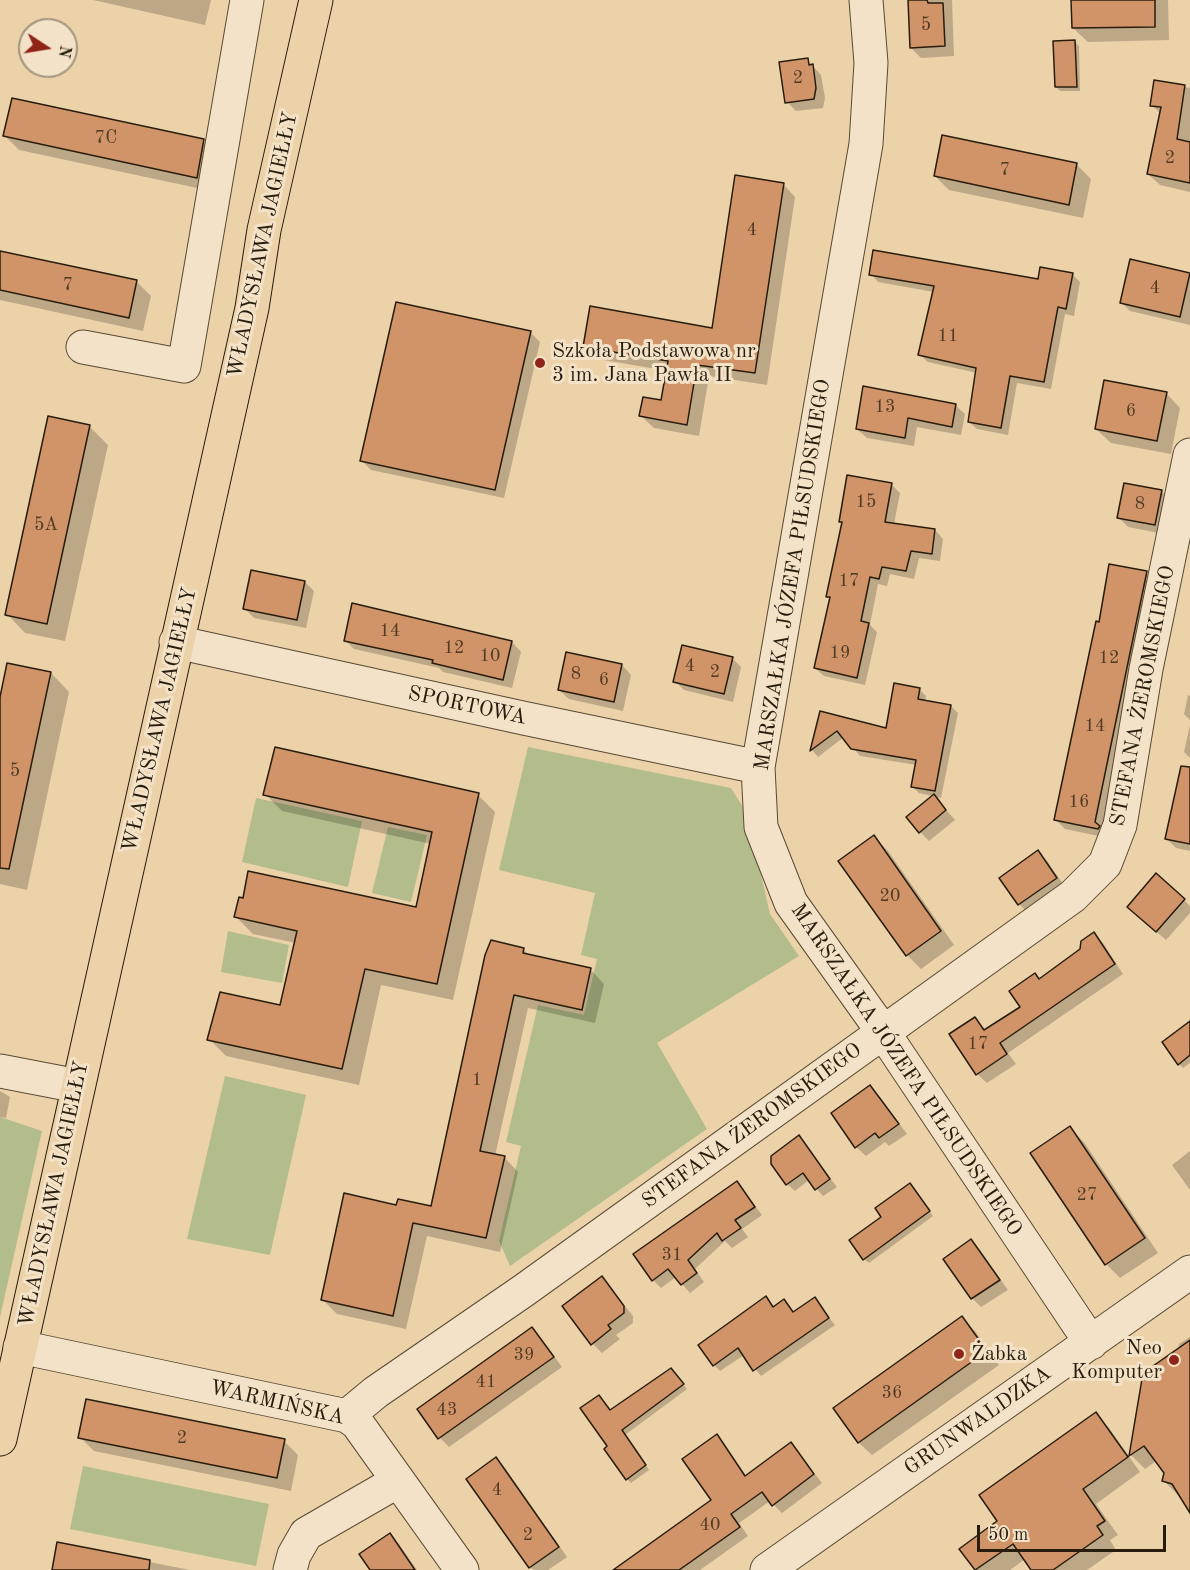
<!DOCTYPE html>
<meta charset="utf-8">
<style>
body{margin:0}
#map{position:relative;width:1190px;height:1570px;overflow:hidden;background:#ecd2a9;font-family:"Old Standard TT",serif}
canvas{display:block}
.north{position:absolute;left:18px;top:18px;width:60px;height:60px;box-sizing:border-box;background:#f3e2c7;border:2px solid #a2937d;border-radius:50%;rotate:102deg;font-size:16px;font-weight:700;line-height:24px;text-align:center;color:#281d0d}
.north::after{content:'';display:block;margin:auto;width:21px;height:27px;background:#8f2418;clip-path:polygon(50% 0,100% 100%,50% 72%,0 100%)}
.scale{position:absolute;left:977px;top:1525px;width:189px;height:27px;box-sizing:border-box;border:3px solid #281d0d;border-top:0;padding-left:8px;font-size:18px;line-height:21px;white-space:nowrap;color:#281d0d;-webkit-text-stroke:4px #f3e2c7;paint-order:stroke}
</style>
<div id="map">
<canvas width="1190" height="1570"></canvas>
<div class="north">N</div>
<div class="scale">50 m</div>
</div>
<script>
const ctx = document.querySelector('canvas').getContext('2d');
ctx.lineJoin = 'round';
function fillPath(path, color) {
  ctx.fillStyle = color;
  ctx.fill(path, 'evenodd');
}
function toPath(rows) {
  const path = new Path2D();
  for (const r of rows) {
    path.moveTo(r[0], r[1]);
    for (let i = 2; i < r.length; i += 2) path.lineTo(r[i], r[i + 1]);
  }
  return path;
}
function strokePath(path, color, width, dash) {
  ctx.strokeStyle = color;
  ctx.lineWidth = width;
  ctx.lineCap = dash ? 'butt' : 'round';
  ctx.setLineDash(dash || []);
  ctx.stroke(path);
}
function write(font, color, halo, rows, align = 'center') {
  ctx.font = font + ' "Old Standard TT",serif';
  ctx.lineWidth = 6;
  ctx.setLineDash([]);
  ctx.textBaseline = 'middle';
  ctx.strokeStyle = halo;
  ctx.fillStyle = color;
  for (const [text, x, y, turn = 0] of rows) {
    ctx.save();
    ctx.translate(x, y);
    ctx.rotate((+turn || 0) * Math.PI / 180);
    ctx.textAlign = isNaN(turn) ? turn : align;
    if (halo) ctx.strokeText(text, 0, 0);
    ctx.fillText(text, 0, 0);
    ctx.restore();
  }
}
fillPath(toPath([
 [528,747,731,788,747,814,770,914,799,956,657,1043,707,1129,510,1266,499,1241,521,1146,506,1142,538,1005,584,1015,597,959,581,955,595,893,499,870],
 [256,798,362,821,348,887,242,862],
 [388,827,427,835,411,902,372,893],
 [228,931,289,945,282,983,221,972],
 [225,1076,306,1095,270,1255,187,1239],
 [0,1117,42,1131,0,1317],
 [83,1466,269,1504,256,1566,70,1529]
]), '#b3bd8b');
fillPath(toPath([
 [93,0,211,0,205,25],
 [909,0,952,0,954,56,921,58,911,48],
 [1073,0,1168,0,1169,40,1088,42,1073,28],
 [1074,41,1079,46,1080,91,1060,91,1056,87],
 [807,60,821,75,825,98,823,108,796,111,787,102],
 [1156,82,1190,88,1190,192,1160,185,1148,174,1161,114,1152,105],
 [5,136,203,141,217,155,211,191,19,150],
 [1076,164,1091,179,1083,218,949,190,935,176],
 [783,184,795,197,767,385,709,376,699,436,654,428,641,416,663,402,668,371,598,359,585,346,713,329],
 [0,252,137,282,151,296,143,331,0,300],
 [871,274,1040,280,1072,274,1080,282,1074,316,1065,314,1051,389,1017,383,1008,435,977,429,969,422,977,373,928,362,920,355,934,292,878,282],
 [1190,275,1190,325,1130,311,1121,302],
 [530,332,540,342,504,498,371,470,362,461],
 [1166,393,1180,408,1171,454,1111,443,1096,429],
 [955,405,965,414,961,435,917,427,914,446,867,438,857,429],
 [89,426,108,445,65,641,25,633,7,614],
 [849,477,892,485,900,493,894,524,935,530,943,539,940,561,919,558,914,579,890,574,887,586,878,584,870,625,877,632,865,685,824,676,815,668,831,599,828,596,843,523,841,521],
 [1161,491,1171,500,1164,534,1128,527,1119,518],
 [1146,572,1156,582,1108,838,1065,829,1056,820,1100,624],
 [305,582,314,591,306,628,254,618,245,609],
 [345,640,512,642,521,652,512,688,443,672,439,668,354,649],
 [732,658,741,667,733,702,684,690,675,681],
 [622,665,631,675,623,711,569,699,559,690],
 [51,673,69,692,27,890,0,884,0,704],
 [919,689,926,696,925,701,951,706,958,713,941,798,919,793,912,786,917,765,860,756,844,737,818,757,812,750,821,713,887,730],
 [1188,695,1190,696,1190,720,1184,714],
 [1190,725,1190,758,1184,752],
 [265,794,478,795,495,812,453,1000,381,985,359,1085,226,1056,209,1039,281,1007,296,943,253,934,236,917,417,908,431,844,282,811],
 [934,796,955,820,929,841,920,832],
 [1190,802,1190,851,1176,848,1167,839],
 [874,837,888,851,954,945,921,969,907,955],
 [1037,852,1047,861,1065,887,1028,913,1019,904],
 [1184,900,1190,906,1190,913,1166,940,1138,916],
 [1093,934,1103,943,1123,974,1008,1053,1016,1064,987,1083,977,1074,951,1035,974,1018,986,1031,1022,1008,1035,975,1040,980,1081,950],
 [523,949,530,956,590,969,604,984,595,1023,528,1008,495,1156,504,1157,518,1172,500,1252,427,1236,406,1329,337,1314,323,1300,398,1207,432,1208],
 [1190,1023,1190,1063,1183,1068,1179,1064],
 [870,1087,879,1096,907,1134,889,1146,885,1142,866,1156,856,1147,833,1114],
 [0,1091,10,1097,6,1118,0,1117],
 [1070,1128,1084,1142,1158,1253,1120,1278,1106,1264],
 [799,1137,837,1187,823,1196,809,1180,795,1191,787,1184],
 [1190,1151,1190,1190,1172,1165],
 [737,1182,762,1215,742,1229,748,1237,732,1248,725,1241,695,1269,704,1282,690,1293,676,1277,661,1288,653,1280],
 [914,1189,933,1216,869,1263,864,1259,884,1217],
 [970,1241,980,1250,1008,1290,981,1307,972,1298],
 [602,1278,633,1316,633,1323,616,1335,620,1339,602,1353,593,1344],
 [765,1298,774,1308,790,1308,794,1313,815,1299,835,1325,761,1376,744,1355,720,1371,714,1365],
 [962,1318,975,1331,999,1365,872,1455,859,1443,835,1409],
 [532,1329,541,1338,562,1367,449,1447,440,1438],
 [1190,1337,1190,1503,1183,1496,1178,1495,1164,1481,1165,1473,1156,1461,1145,1469,1131,1455,1144,1374,1178,1350,1179,1344],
 [675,1374,687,1389,625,1435,649,1470,631,1483,627,1479,610,1412],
 [1095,1414,1109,1428,1140,1472,1096,1504,1118,1535,1110,1540,1116,1550,1087,1570,1033,1570,1025,1559,1010,1570,976,1570,961,1549,999,1521],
 [716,1436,725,1445,747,1477,791,1444,822,1483,782,1513,770,1501,739,1523,748,1536,700,1570,615,1570,713,1501],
 [80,1437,284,1441,298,1455,291,1491,94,1451],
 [496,1459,505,1468,567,1557,548,1570,533,1570,530,1567],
 [390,1535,399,1544,417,1570,372,1570],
 [58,1544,190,1570,53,1570]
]), '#0003');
const building = toPath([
 [908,0,927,0,928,3,943,3,945,46,910,48,908,0],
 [1071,0,1155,0,1155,27,1072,28,1071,0],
 [1075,40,1077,87,1055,87,1053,41,1075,40],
 [808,58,809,65,813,64,816,88,814,99,785,103,779,62,808,58],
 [1154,80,1185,85,1177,139,1190,142,1190,183,1147,174,1161,107,1150,106,1154,80],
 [12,98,204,139,197,178,3,136,12,98],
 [942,135,1077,163,1069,205,934,176,942,135],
 [735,175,784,183,755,373,697,365,687,425,639,416,643,397,661,400,668,361,583,347,590,306,712,328,735,175],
 [873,250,1038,279,1040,267,1073,273,1066,309,1058,307,1044,382,1010,376,1001,428,968,422,976,368,918,355,934,286,869,275,873,250],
 [0,251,137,280,129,318,0,290,0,251],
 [1130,259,1190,273,1180,317,1120,303,1130,259],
 [396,302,531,331,495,490,360,461,396,302],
 [1104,380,1167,392,1157,441,1095,429,1104,380],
 [863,386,956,404,952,427,908,418,905,438,856,429,863,386],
 [48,416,90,425,47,624,5,615,48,416],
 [847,475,892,483,885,522,935,529,932,554,911,551,906,571,882,567,879,579,870,577,861,621,869,623,857,678,814,668,830,597,826,597,842,522,839,522,847,475],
 [1124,483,1162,490,1155,525,1117,518,1124,483],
 [1109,564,1147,571,1095,822,1100,826,1098,829,1054,820,1096,621,1099,622,1109,564],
 [251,570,305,581,297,620,243,609,251,570],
 [352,603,512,641,503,680,432,663,433,660,344,641,352,603],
 [682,645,733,657,724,694,673,682,682,645],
 [566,652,622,664,614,702,558,690,566,652],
 [7,663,51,672,9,869,0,868,0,697,7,663],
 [894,683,920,688,918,699,951,705,935,791,911,787,916,760,851,749,837,731,810,751,820,711,886,728,894,683],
 [275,747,479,793,437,984,365,969,342,1069,207,1040,220,992,280,1005,297,931,234,917,239,897,243,898,248,871,416,907,432,832,263,795,275,747],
 [1181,766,1190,767,1190,844,1165,839,1181,766],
 [934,794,946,810,919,833,906,817,934,794],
 [874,835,941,931,906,956,838,861,874,835],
 [1038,850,1057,878,1018,905,999,878,1038,850],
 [1156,873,1185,899,1156,932,1127,907,1156,873],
 [1094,932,1115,964,1000,1043,1007,1054,976,1075,949,1034,975,1017,984,1030,1020,1007,1009,991,1035,973,1039,979,1080,949,1081,941,1094,932],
 [491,940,524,948,523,953,591,968,582,1010,514,995,480,1151,505,1156,486,1238,413,1223,393,1316,321,1300,344,1193,396,1205,398,1199,431,1206,485,955,491,940],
 [1190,1021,1190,1055,1178,1065,1162,1042,1190,1021],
 [870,1085,899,1124,879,1138,875,1133,855,1148,831,1113,870,1085],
 [1070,1126,1145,1238,1105,1265,1030,1153,1070,1126],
 [799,1135,830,1179,815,1190,803,1173,786,1185,771,1164,771,1156,799,1135],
 [737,1181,755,1207,735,1220,741,1228,722,1241,717,1233,688,1260,697,1273,681,1285,668,1269,652,1281,633,1254,737,1181],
 [910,1183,930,1211,863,1260,849,1240,881,1217,875,1208,910,1183],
 [971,1239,1000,1280,971,1299,943,1259,971,1239],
 [602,1276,624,1306,624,1313,608,1325,611,1329,591,1345,562,1306,602,1276],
 [766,1296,773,1307,784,1299,793,1312,815,1297,829,1318,753,1371,738,1348,713,1366,698,1345,766,1296],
 [962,1316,987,1351,858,1443,833,1408,962,1316],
 [532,1327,554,1357,438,1439,417,1409,532,1327],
 [1190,1340,1190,1513,1172,1484,1162,1481,1164,1473,1144,1446,1129,1456,1143,1373,1190,1340],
 [671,1368,684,1384,622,1430,646,1465,626,1480,604,1449,607,1446,580,1408,599,1395,610,1410,671,1368],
 [86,1399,285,1439,277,1478,78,1438,86,1399],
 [1096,1412,1128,1457,1083,1489,1105,1521,1097,1526,1103,1535,1053,1570,1031,1570,1013,1544,975,1570,959,1549,997,1521,979,1495,1096,1412],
 [717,1434,745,1476,791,1442,814,1474,772,1506,762,1492,731,1514,740,1527,679,1570,613,1570,711,1500,682,1459,717,1434],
 [496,1457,559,1547,529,1568,466,1479,496,1457],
 [390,1533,415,1570,370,1570,359,1554,390,1533],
 [57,1542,150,1560,149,1570,52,1570,57,1542]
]);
fillPath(building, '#d09468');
strokePath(building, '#281d0d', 1.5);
const minor = toPath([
 [866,0,871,63,866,144,758,767,761,827,791,903,883,1032,1091,1343],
 [83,347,184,366,247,0],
 [176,642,523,718,758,767],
 [0,1071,78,1086],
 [20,1347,347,1416,357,1423,462,1570],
 [347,1416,376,1392,523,1291,1073,896,1105,864,1120,825,1146,669,1190,455],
 [290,1570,294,1555,306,1534,398,1481],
 [767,1570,1190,1272]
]);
const major = toPath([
 [0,1439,252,308,264,230,316,0]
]);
strokePath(minor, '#594a34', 35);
strokePath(major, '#281d0d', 35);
strokePath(minor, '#f3e2c7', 33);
strokePath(major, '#ecd2a9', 33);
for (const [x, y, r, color] of [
 [540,363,6,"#8f2418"],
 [959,1354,6,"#8f2418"],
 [1174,1360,6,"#8f2418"]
]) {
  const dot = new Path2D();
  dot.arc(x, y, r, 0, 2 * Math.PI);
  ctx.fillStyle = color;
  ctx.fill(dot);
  strokePath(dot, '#f3e2c7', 2);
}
write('18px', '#523b24', null, [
 ["5",926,25],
 ["2",798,78],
 ["7C",106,138],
 ["2",1170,158],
 ["7",1005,170],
 ["4",752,230],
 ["7",68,285],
 ["4",1155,288],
 ["11",948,336],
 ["13",885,407],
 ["6",1131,411],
 ["15",866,502],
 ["8",1140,504],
 ["5A",46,525],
 ["17",849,581],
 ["14",390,631],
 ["12",454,648],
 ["19",840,653],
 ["10",490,656],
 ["12",1109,658],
 ["4",690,666],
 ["2",715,672],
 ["8",576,674],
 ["6",604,680],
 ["14",1095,726],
 ["5",15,771],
 ["16",1079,802],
 ["20",890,896],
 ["17",978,1044],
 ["1",477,1080],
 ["27",1087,1195],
 ["31",672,1255],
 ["39",524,1355],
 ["41",486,1382],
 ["36",892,1393],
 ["43",447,1410],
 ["2",182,1438],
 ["4",497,1490],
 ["40",710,1525],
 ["2",528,1535]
]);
write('21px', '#281d0d', '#f3e2c7', [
 ["WŁADYSŁAWA JAGIEŁŁY",263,245,-78],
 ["MARSZAŁKA JÓZEFA PIŁSUDSKIEGO",793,575,-81],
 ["STEFANA ŻEROMSKIEGO",1143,696,-79],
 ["SPORTOWA",467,706,12],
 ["WŁADYSŁAWA JAGIEŁŁY",160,720,-77],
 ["MARSZAŁKA JÓZEFA PIŁSUDSKIEGO",906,1070,56],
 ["STEFANA ŻEROMSKIEGO",752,1126,-36],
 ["WŁADYSŁAWA JAGIEŁŁY",54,1194,-78],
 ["WARMIŃSKA",277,1403,13],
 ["GRUNWALDZKA",978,1421,-35]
]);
write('21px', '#281d0d', '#f3e2c7', [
 ["Szkoła Podstawowa nr",552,351],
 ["3 im. Jana Pawła II",552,375],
 ["Neo",1162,1348,"right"],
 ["Komputer",1162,1372,"right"],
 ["Żabka",971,1354]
], 'left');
</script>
